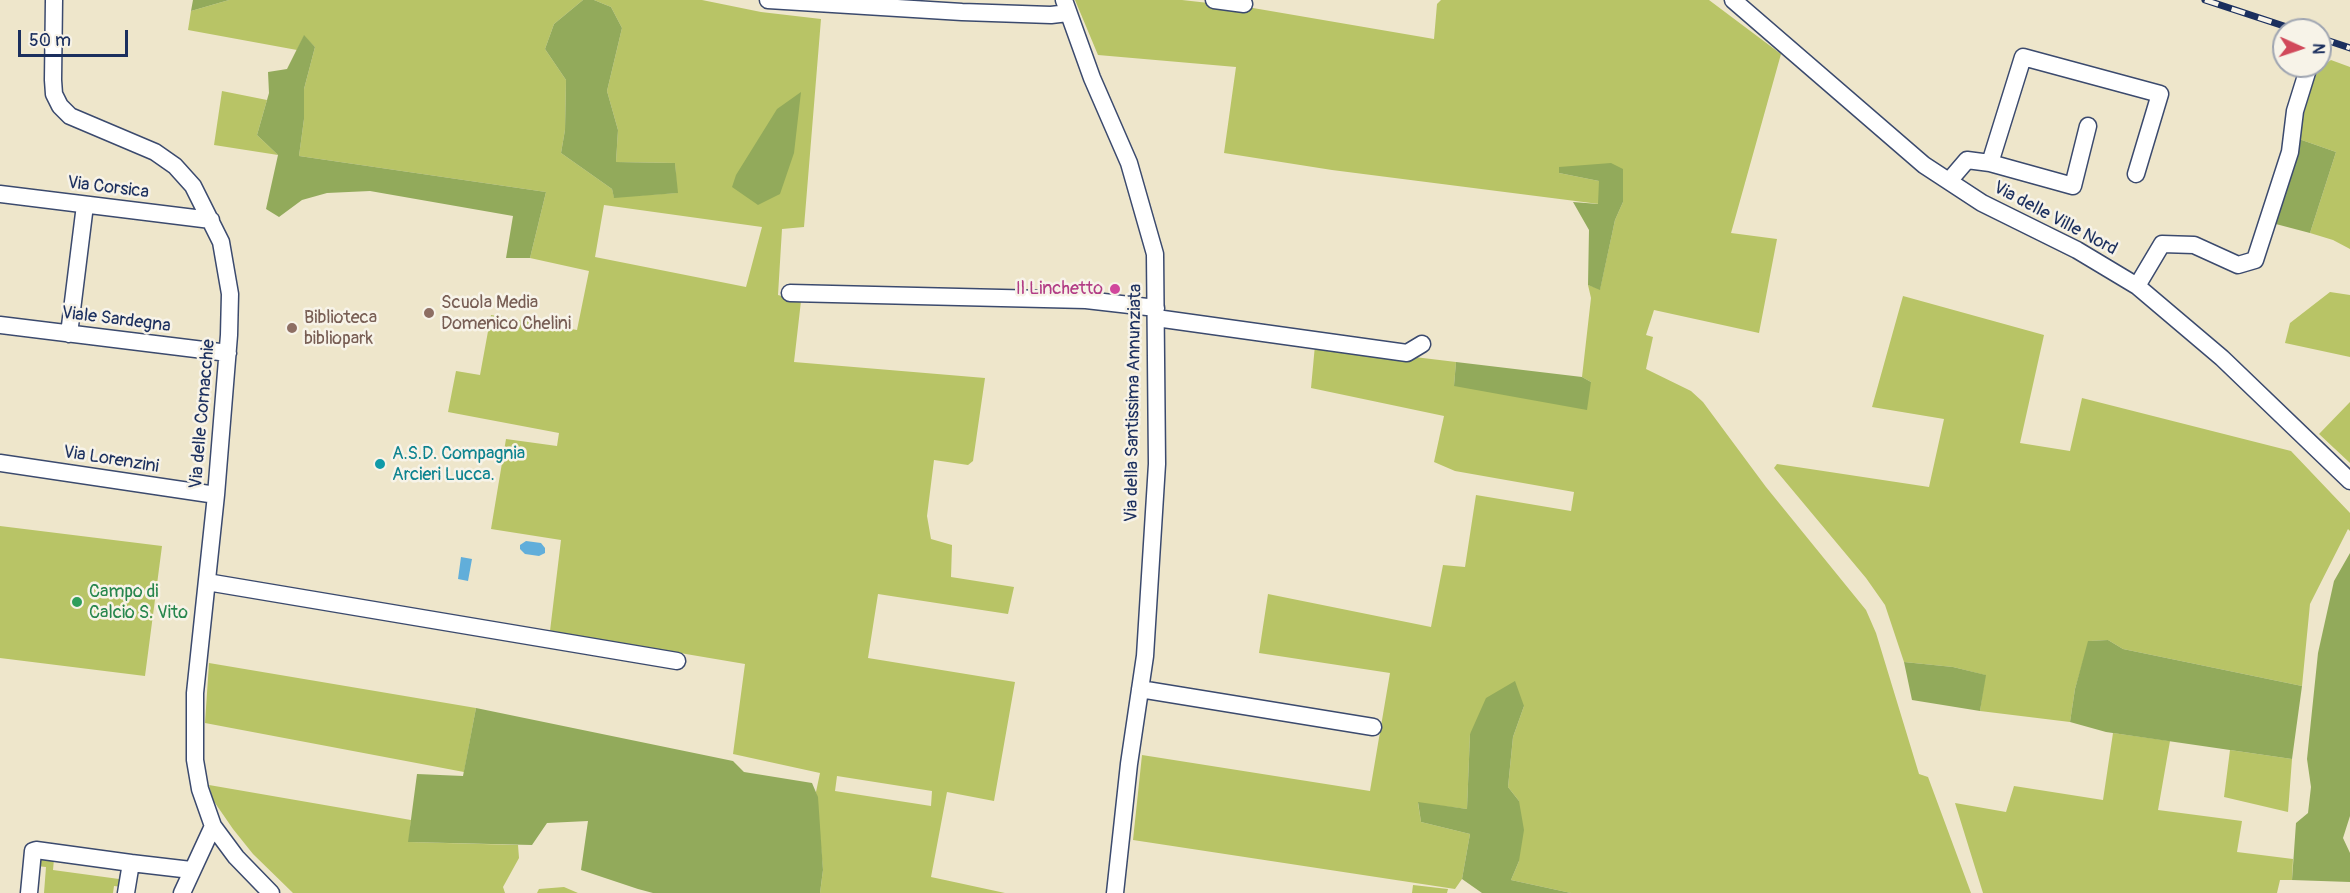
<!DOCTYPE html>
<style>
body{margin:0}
#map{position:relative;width:2350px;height:893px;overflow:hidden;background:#eee6cb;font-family:Pangolin,sans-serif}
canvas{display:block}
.north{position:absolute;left:2272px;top:18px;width:60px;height:60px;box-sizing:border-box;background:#f7f3e8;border:2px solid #9fa5b1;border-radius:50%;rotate:93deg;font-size:16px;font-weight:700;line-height:24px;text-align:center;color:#1b2f5e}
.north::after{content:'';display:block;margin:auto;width:21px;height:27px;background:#d1495b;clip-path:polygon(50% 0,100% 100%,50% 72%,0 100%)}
.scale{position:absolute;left:18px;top:30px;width:110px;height:27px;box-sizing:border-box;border:3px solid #1b2f5e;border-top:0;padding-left:8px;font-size:18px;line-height:21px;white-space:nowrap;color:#1b2f5e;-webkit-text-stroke:4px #f7f3e8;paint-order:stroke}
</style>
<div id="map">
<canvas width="2350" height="893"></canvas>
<div class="north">N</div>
<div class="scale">50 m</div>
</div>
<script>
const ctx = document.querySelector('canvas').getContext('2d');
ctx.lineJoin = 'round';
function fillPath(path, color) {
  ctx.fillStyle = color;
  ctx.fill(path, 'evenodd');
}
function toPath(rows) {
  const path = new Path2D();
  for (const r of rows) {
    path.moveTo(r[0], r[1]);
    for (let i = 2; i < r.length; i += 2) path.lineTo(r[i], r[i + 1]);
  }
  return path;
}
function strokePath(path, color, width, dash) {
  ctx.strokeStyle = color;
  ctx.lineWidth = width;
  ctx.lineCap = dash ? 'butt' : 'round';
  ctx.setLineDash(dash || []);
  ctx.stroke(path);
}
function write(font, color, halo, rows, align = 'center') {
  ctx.font = font + ' Pangolin,sans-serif';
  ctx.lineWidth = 5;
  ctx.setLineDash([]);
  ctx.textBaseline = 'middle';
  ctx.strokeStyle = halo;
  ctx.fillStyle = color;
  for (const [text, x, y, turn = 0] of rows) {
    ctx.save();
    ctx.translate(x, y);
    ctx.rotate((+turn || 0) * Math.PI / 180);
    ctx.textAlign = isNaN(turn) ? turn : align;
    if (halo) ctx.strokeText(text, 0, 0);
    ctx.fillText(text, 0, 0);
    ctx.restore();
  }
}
fillPath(toPath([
 [229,0,583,0,554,24,545,49,566,80,565,130,561,153,612,189,614,197,677,193,675,163,616,162,618,130,607,91,622,28,611,7,594,0,702,0,761,12,821,19,804,227,782,229,778,295,801,301,794,362,985,378,973,461,968,465,934,460,927,516,931,539,952,545,951,577,1014,587,1008,614,878,594,868,658,1015,682,994,801,947,792,931,877,1005,893,820,893,823,870,816,792,820,773,733,754,745,664,550,631,561,540,491,529,506,439,557,446,559,433,448,412,456,371,480,375,491,315,577,330,589,271,530,258,546,192,299,156,304,119,304,89,315,47,304,36,297,50,188,30,191,11],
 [604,205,762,227,746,287,595,257],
 [837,776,932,791,931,806,835,791],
 [1075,0,1182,0,1253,8,1434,39,1437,4,1441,0,1709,0,1781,54,1731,233,1777,239,1759,333,1654,310,1646,335,1653,337,1646,369,1691,391,1703,402,1766,487,1866,610,1876,633,1919,774,1928,777,1971,893,1571,893,1511,880,1519,861,1519,801,1508,787,1513,737,1524,706,1470,734,1467,809,1418,803,1421,822,1470,834,1462,879,1455,889,1133,840,1142,755,1370,791,1390,673,1259,653,1268,594,1431,627,1443,565,1465,567,1476,495,1571,511,1574,492,1455,471,1434,462,1444,416,1311,388,1315,345,1456,362,1454,386,1591,382,1582,377,1591,298,1588,285,1600,289,1615,220,1623,202,1623,169,1559,173,1599,181,1599,204,1332,170,1224,153,1236,67,1098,55],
 [2331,60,2350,67,2350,249,2333,240,2310,233,2336,152,2296,138,2316,70],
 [222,91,267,100,257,135,278,155,214,145],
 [2330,292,2350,295,2350,357,2285,343,2290,323],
 [1903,296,2044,335,2020,443,2070,451,2082,398,2291,451,2350,513,2350,531,2348,529,2310,604,2302,686,2123,649,2108,640,2089,641,2075,689,2070,722,1980,711,1985,675,1953,667,1904,662,1885,605,1866,578,1774,468,1777,464,1929,487,1944,419,1872,407],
 [2350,402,2350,463,2319,434],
 [0,526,162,546,145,676,0,658],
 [209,663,476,708,464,772,205,723],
 [2113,733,2170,741,2158,810,2242,821,2237,852,2293,859,2292,880,2280,880,2277,893,1983,893,1955,803,2006,812,2014,786,2103,800],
 [2230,750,2292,759,2288,812,2224,797],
 [209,785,411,820,409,842,518,845,519,858,503,887,505,893,293,893,253,854,233,829,213,800],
 [38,857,54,859,53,870,119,879,121,867,125,868,123,887,114,886,113,893,44,893,46,867,36,866],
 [1413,885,1448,889,1447,893,1412,893],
 [564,887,578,893,537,893,539,889]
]), '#b8c466');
fillPath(toPath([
 [193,0,229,0,191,11],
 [583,0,594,0,611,7,622,28,607,91,618,130,616,162,675,163,678,193,614,198,612,189,561,153,565,130,566,80,545,49,554,24],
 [304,35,315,47,304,89,304,119,299,156,546,192,530,258,506,258,513,216,370,191,327,193,302,200,279,217,266,209,278,155,257,135,269,93,268,72,287,69],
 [801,92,794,153,780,194,758,205,732,187,736,175,777,109],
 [2296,138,2336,152,2310,233,2272,223],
 [1611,163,1623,169,1623,202,1615,220,1600,290,1588,285,1589,230,1573,202,1598,204,1599,181,1559,173,1559,167],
 [1456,362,1582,377,1591,382,1587,410,1454,386],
 [2350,553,2350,816,2343,838,2350,853,2350,882,2292,880,2296,823,2308,813,2311,787,2307,759,2318,653,2334,581],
 [2108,640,2123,649,2302,686,2292,759,2106,732,2070,722,2075,689,2088,641],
 [1904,662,1953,667,1986,675,1980,711,1912,700],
 [1515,681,1524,706,1513,737,1508,787,1519,801,1524,830,1519,861,1511,880,1571,893,1482,893,1462,879,1470,834,1421,822,1418,802,1467,809,1470,734,1486,698],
 [476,708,733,761,744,772,812,783,818,797,823,870,820,893,653,893,638,889,581,870,588,821,547,823,532,845,408,842,417,774,463,776]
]), '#92aa5b');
fillPath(toPath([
 [526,541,541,543,545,548,545,553,539,556,525,554,520,549,520,545],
 [461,557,472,559,468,581,458,579]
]), '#61aeda');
const minor = toPath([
 [54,0,53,80,54,94,60,106,70,116,155,152,175,166,193,186,221,242,230,294,229,335,216,495,195,693,195,760,200,789,213,826,236,857,271,893],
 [768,0,962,12,1051,15,1068,13],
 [1064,0,1092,78,1129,163,1155,254,1157,464,1145,656,1129,764,1115,893],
 [1214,0,1244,4],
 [1733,0,1924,165,1982,203,2077,250,2137,286,2222,358,2350,481],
 [1990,163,2073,186,2088,126],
 [1949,181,1967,160,1990,163,2023,57,2160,94,2136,174],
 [0,194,211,220],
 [2137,286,2162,244,2194,245,2238,265,2255,260,2290,152,2295,111,2309,66],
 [790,293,1086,300,1156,308],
 [1156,318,1407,353,1422,344],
 [0,325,228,353],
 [69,334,85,205],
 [0,463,216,495],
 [207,582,677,661],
 [1140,689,1373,727],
 [131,863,191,870],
 [29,893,33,851,36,850,131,863,126,893],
 [182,893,213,826]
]);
strokePath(minor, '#3b4a6e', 19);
strokePath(minor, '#fff', 16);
const rail = toPath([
 [2205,0,2296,30],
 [2320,38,2350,48]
]);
strokePath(rail, '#1b2f5e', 7);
strokePath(rail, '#f7f3e8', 4.5, [14]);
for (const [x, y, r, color] of [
 [1115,289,6,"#d1479c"],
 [429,313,6,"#8d6e63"],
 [292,328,6,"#8d6e63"],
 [380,464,6,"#0f9aa8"],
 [77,602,6,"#2e9e5b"]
]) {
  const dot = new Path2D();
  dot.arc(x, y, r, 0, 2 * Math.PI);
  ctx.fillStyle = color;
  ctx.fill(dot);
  strokePath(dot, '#f7f3e8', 2);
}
write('18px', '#1b2f5e', '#f7f3e8', [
 ["Via Corsica",108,188,7],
 ["Via delle Ville Nord",2055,219,28],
 ["Viale Sardegna",116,320,7],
 ["Via della Santissima Annunziata",1134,403,-89],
 ["Via delle Cornacchie",203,414,-85],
 ["Via Lorenzini",111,460,9]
]);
write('18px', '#b23c85', '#f7f3e8', [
 ["Il Linchetto",1103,289]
], 'right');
write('18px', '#785e54', '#f7f3e8', [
 ["Scuola Media",441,303],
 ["Domenico Chelini",441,324],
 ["Biblioteca",304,318],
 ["bibliopark",304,339]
], 'left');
write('18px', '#0d838f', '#f7f3e8', [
 ["A.S.D. Compagnia",392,454],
 ["Arcieri Lucca.",392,475]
], 'left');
write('18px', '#27864d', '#f7f3e8', [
 ["Campo di",89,592],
 ["Calcio S. Vito",89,613]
], 'left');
</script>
